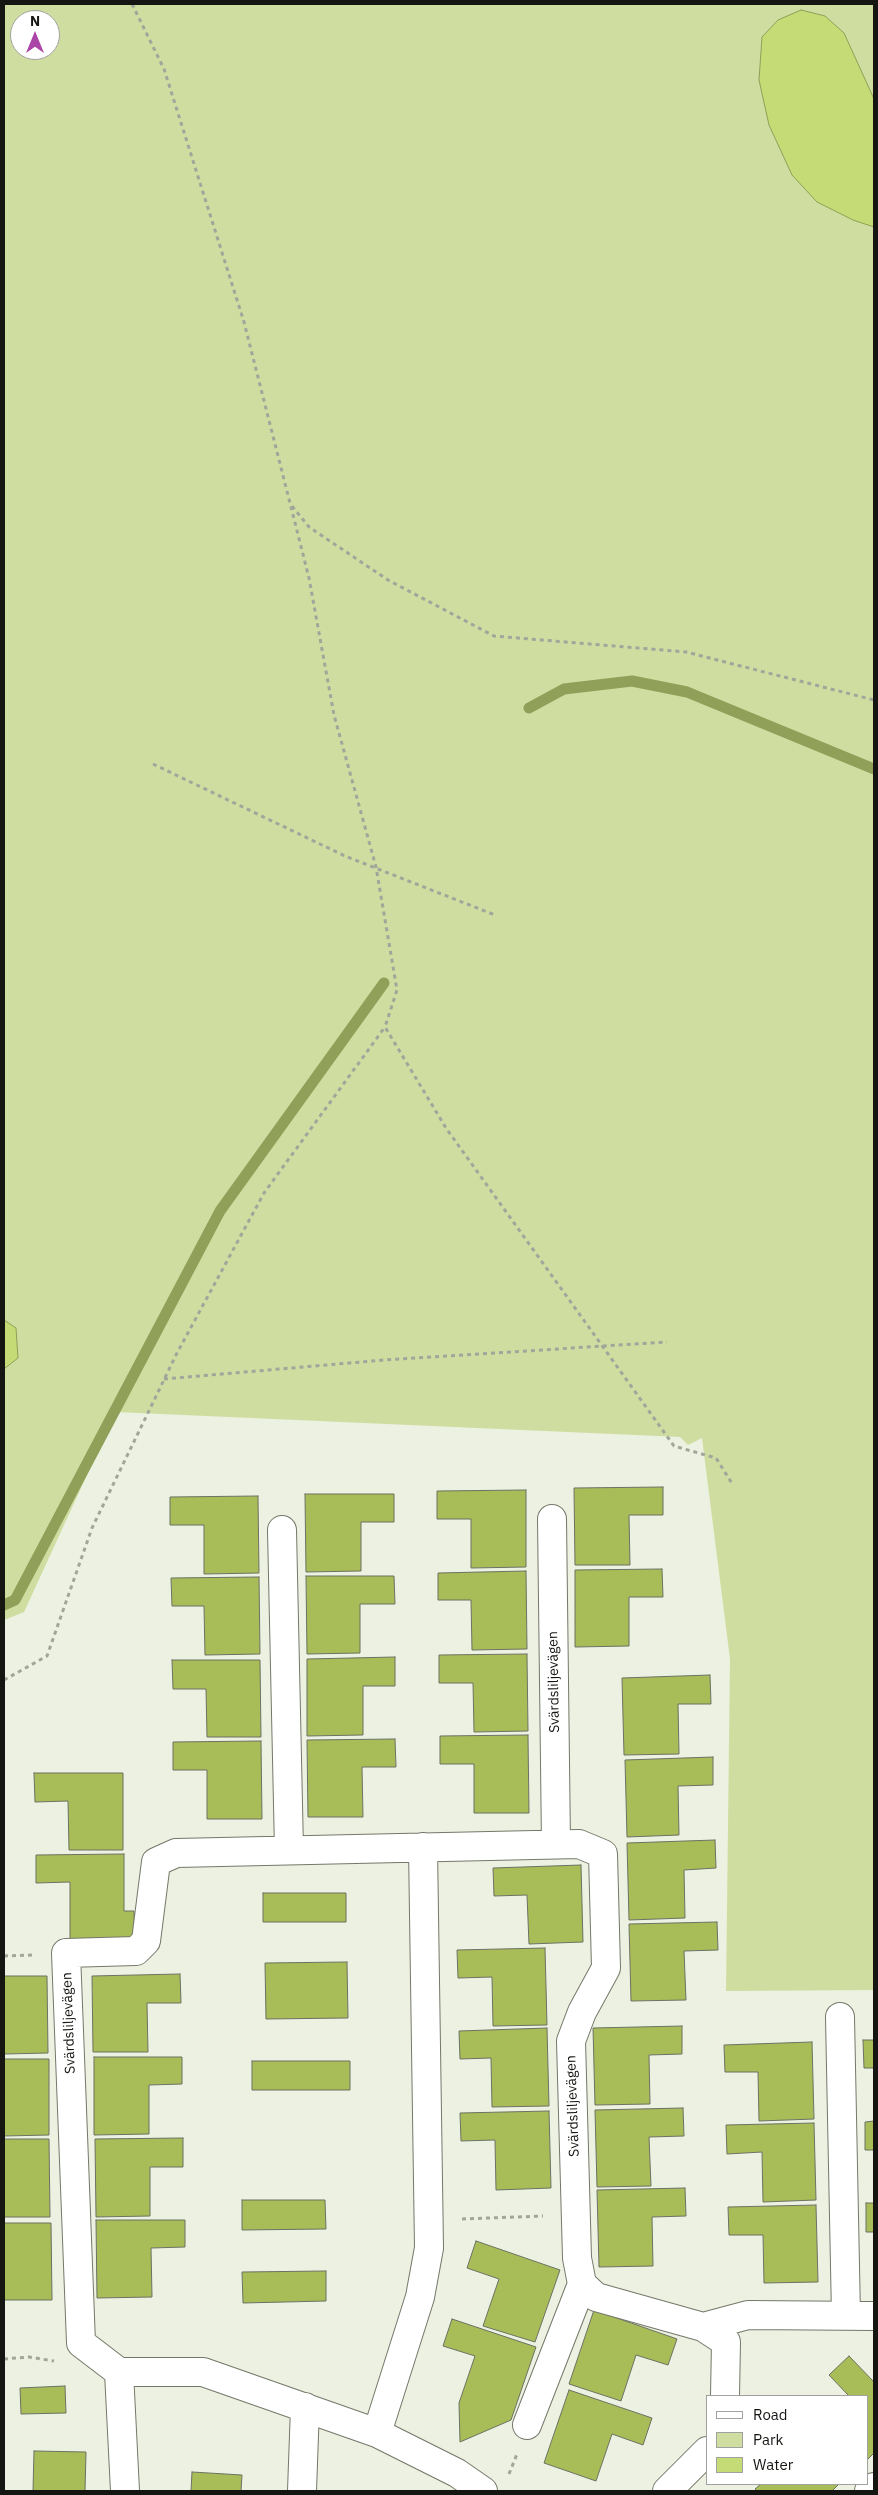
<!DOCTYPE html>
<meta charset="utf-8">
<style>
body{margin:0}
#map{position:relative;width:878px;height:2495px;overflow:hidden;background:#ecf1e1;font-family:"IBM Plex Sans",sans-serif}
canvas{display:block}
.frame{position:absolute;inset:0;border:5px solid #151611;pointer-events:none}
.legend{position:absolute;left:706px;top:2395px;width:162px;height:90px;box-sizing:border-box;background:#fff;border:1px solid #a1a2a0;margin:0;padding:6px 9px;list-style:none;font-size:15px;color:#151611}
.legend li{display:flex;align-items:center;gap:10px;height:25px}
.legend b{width:25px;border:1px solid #a1a2a0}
.north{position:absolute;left:10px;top:10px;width:50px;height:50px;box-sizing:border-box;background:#fff;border:1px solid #a1a2a0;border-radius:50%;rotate:0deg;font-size:14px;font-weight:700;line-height:20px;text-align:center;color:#151611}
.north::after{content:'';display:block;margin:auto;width:18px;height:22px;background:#ab44a7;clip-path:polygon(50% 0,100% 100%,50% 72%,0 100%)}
</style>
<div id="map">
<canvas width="878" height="2495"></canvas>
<div class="frame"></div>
<ul class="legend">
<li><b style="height:6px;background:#fff"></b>Road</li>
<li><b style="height:14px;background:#cfdda1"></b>Park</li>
<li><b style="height:14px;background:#c5db76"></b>Water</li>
</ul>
<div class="north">N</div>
</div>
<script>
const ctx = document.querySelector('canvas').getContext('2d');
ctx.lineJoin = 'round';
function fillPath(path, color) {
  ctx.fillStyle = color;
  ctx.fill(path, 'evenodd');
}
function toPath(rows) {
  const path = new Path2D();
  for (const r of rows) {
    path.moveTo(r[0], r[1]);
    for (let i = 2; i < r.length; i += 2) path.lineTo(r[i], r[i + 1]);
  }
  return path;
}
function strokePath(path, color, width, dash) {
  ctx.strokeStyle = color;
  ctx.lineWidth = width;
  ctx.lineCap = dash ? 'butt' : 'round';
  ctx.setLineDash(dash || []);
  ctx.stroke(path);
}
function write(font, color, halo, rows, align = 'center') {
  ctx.font = font + ' "IBM Plex Sans",sans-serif';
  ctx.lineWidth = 4;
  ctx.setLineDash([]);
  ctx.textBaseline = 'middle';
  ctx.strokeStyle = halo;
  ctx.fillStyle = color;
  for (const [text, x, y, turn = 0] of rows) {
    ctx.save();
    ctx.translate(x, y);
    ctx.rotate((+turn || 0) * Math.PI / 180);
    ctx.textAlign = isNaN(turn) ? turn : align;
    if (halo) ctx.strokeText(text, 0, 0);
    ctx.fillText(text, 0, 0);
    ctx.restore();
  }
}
fillPath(toPath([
 [4,4,874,4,874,1990,726,1991,730,1659,702,1438,688,1445,680,1437,116,1412,24,1612,4,1620],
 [20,20,50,20,50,50,20,50]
]), '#cfdda1');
const water = toPath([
 [801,10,825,16,844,33,874,99,874,227,853,220,817,202,792,175,769,125,759,80,762,37,778,20,801,10],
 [4,1320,16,1328,18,1358,4,1369,4,1320]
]);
fillPath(water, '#c5db76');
strokePath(water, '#90a058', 1);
strokePath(toPath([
 [529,708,564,689,632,681,687,692,874,769],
 [4,1605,15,1600,220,1211,384,983]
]), '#90a058', 11);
const building = toPath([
 [663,1487,663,1515,629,1515,630,1565,575,1565,574,1488,663,1487],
 [526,1490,526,1567,471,1568,471,1519,437,1519,437,1491,526,1490],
 [305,1494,394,1494,394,1522,361,1522,361,1571,306,1572,305,1494],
 [258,1496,259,1573,204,1574,204,1525,170,1525,170,1497,258,1496],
 [662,1569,663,1597,629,1597,629,1646,575,1647,575,1570,662,1569],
 [526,1571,527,1649,472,1650,471,1600,438,1600,438,1573,526,1571],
 [306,1576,394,1576,395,1604,360,1604,360,1653,307,1654,306,1576],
 [259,1577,260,1654,205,1655,204,1606,172,1606,171,1578,259,1577],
 [527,1654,528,1731,474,1732,473,1683,439,1683,439,1655,527,1654],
 [395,1657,395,1686,363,1686,363,1735,307,1736,307,1659,395,1657],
 [172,1660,260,1660,261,1737,207,1737,206,1689,173,1689,172,1660],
 [710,1675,711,1704,678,1704,679,1754,624,1755,622,1678,710,1675],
 [528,1735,529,1813,474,1813,474,1764,440,1764,440,1736,528,1735],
 [395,1739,396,1767,362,1767,363,1817,308,1817,307,1740,395,1739],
 [261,1741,262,1819,207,1819,207,1770,173,1770,173,1742,261,1741],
 [713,1757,713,1785,678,1786,679,1835,627,1837,625,1760,713,1757],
 [34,1773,123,1773,123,1850,69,1850,68,1801,35,1802,34,1773],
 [715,1840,716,1868,684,1870,685,1918,629,1920,627,1843,715,1840],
 [124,1854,124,1911,134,1911,135,1947,70,1947,70,1882,36,1883,36,1855,124,1854],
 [581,1865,583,1942,529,1944,527,1895,494,1896,493,1868,581,1865],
 [263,1893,346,1893,346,1922,263,1922,263,1893],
 [717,1922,718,1950,684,1951,686,2000,631,2001,629,1924,717,1922],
 [545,1948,547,2025,493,2026,492,1977,458,1978,457,1950,545,1948],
 [347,1962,348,2018,266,2019,265,1963,347,1962],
 [180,1974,181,2003,147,2003,148,2052,93,2052,92,1976,180,1974],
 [4,1976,47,1976,48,2053,4,2054,4,1976],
 [682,2026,682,2054,649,2055,650,2104,595,2105,593,2028,682,2026],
 [547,2028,549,2106,492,2107,491,2058,460,2059,459,2031,547,2028],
 [863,2040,874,2040,874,2068,864,2068,863,2040],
 [812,2042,814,2119,759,2121,758,2072,725,2072,724,2045,812,2042],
 [94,2057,182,2057,182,2084,149,2085,149,2134,94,2135,94,2057],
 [4,2059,49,2059,49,2135,4,2136,4,2059],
 [252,2061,350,2061,350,2090,252,2090,252,2061],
 [683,2108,684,2136,649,2137,651,2186,597,2187,595,2110,683,2108],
 [549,2111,551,2188,496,2190,495,2140,461,2141,460,2113,549,2111],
 [874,2121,874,2150,865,2150,865,2122,874,2121],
 [814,2123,816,2200,763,2202,762,2152,727,2154,726,2125,814,2123],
 [183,2138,183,2167,150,2167,150,2216,96,2217,95,2139,183,2138],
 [4,2139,49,2139,50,2217,4,2217,4,2139],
 [685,2188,686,2216,652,2217,653,2266,599,2267,597,2190,685,2188],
 [242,2200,325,2200,326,2229,242,2230,242,2200],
 [866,2203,874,2203,874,2232,866,2232,866,2203],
 [816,2205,818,2282,764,2283,763,2235,729,2235,728,2207,816,2205],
 [96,2220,185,2220,185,2247,151,2248,152,2297,97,2298,96,2220],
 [4,2223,51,2223,52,2300,4,2300,4,2223],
 [476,2241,560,2270,535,2342,483,2326,499,2279,467,2268,476,2241],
 [326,2271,326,2301,243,2303,242,2272,326,2271],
 [594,2310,677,2339,668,2365,636,2355,621,2401,569,2384,594,2310],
 [452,2319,536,2347,511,2420,460,2442,459,2403,475,2356,443,2346,452,2319],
 [849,2356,874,2382,874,2453,867,2460,867,2396,849,2396,829,2375,849,2356],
 [65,2386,66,2413,21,2414,20,2388,65,2386],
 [569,2390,652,2418,643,2445,612,2434,596,2481,544,2463,569,2390],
 [34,2451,86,2452,85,2491,33,2491,34,2451],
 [192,2472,242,2475,241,2491,191,2491,192,2472],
 [761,2484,839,2484,832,2491,757,2491,755,2489,761,2484]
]);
fillPath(building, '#a8bc57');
strokePath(building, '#6d7163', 1);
const minor = toPath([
 [552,1519,556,1844],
 [282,1530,289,1850],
 [840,2017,846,2316],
 [703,2327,748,2315,874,2316],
 [119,2372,125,2491],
 [527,2425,582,2284],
 [377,2433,420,2297,429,2248,423,1847],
 [302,2491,305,2407],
 [483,2491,457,2473,377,2433,203,2372,119,2372,81,2343,66,1953,136,1951,146,1941,156,1862,176,1853,579,1844,603,1854,606,1968,582,2012,571,2041,577,2258,582,2284,596,2297,703,2327,726,2342,725,2396],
 [667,2491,707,2451],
 [869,2491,874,2487]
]);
strokePath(minor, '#74786a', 30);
strokePath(toPath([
 [132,4,164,69,244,322,309,578,334,715,376,867,397,990,385,1027,446,1128,674,1446,716,1458,733,1485],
 [292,506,309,527,388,580,494,636,686,652,874,700],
 [153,764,345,856,495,915],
 [164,1379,384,1360,667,1342],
 [4,1680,47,1656,92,1528,177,1353,264,1193,385,1027],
 [4,1956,33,1955],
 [462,2219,543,2216],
 [4,2359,29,2357,54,2361],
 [509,2474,517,2454]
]), '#a2a69a', 3, [4, 4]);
strokePath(minor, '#fff', 28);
write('14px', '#151611', '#fff', [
 ["Svärdsliljevägen",554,1682,-91],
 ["Svärdsliljevägen",69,2023,-92],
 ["Svärdsliljevägen",573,2106,-92]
]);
</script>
